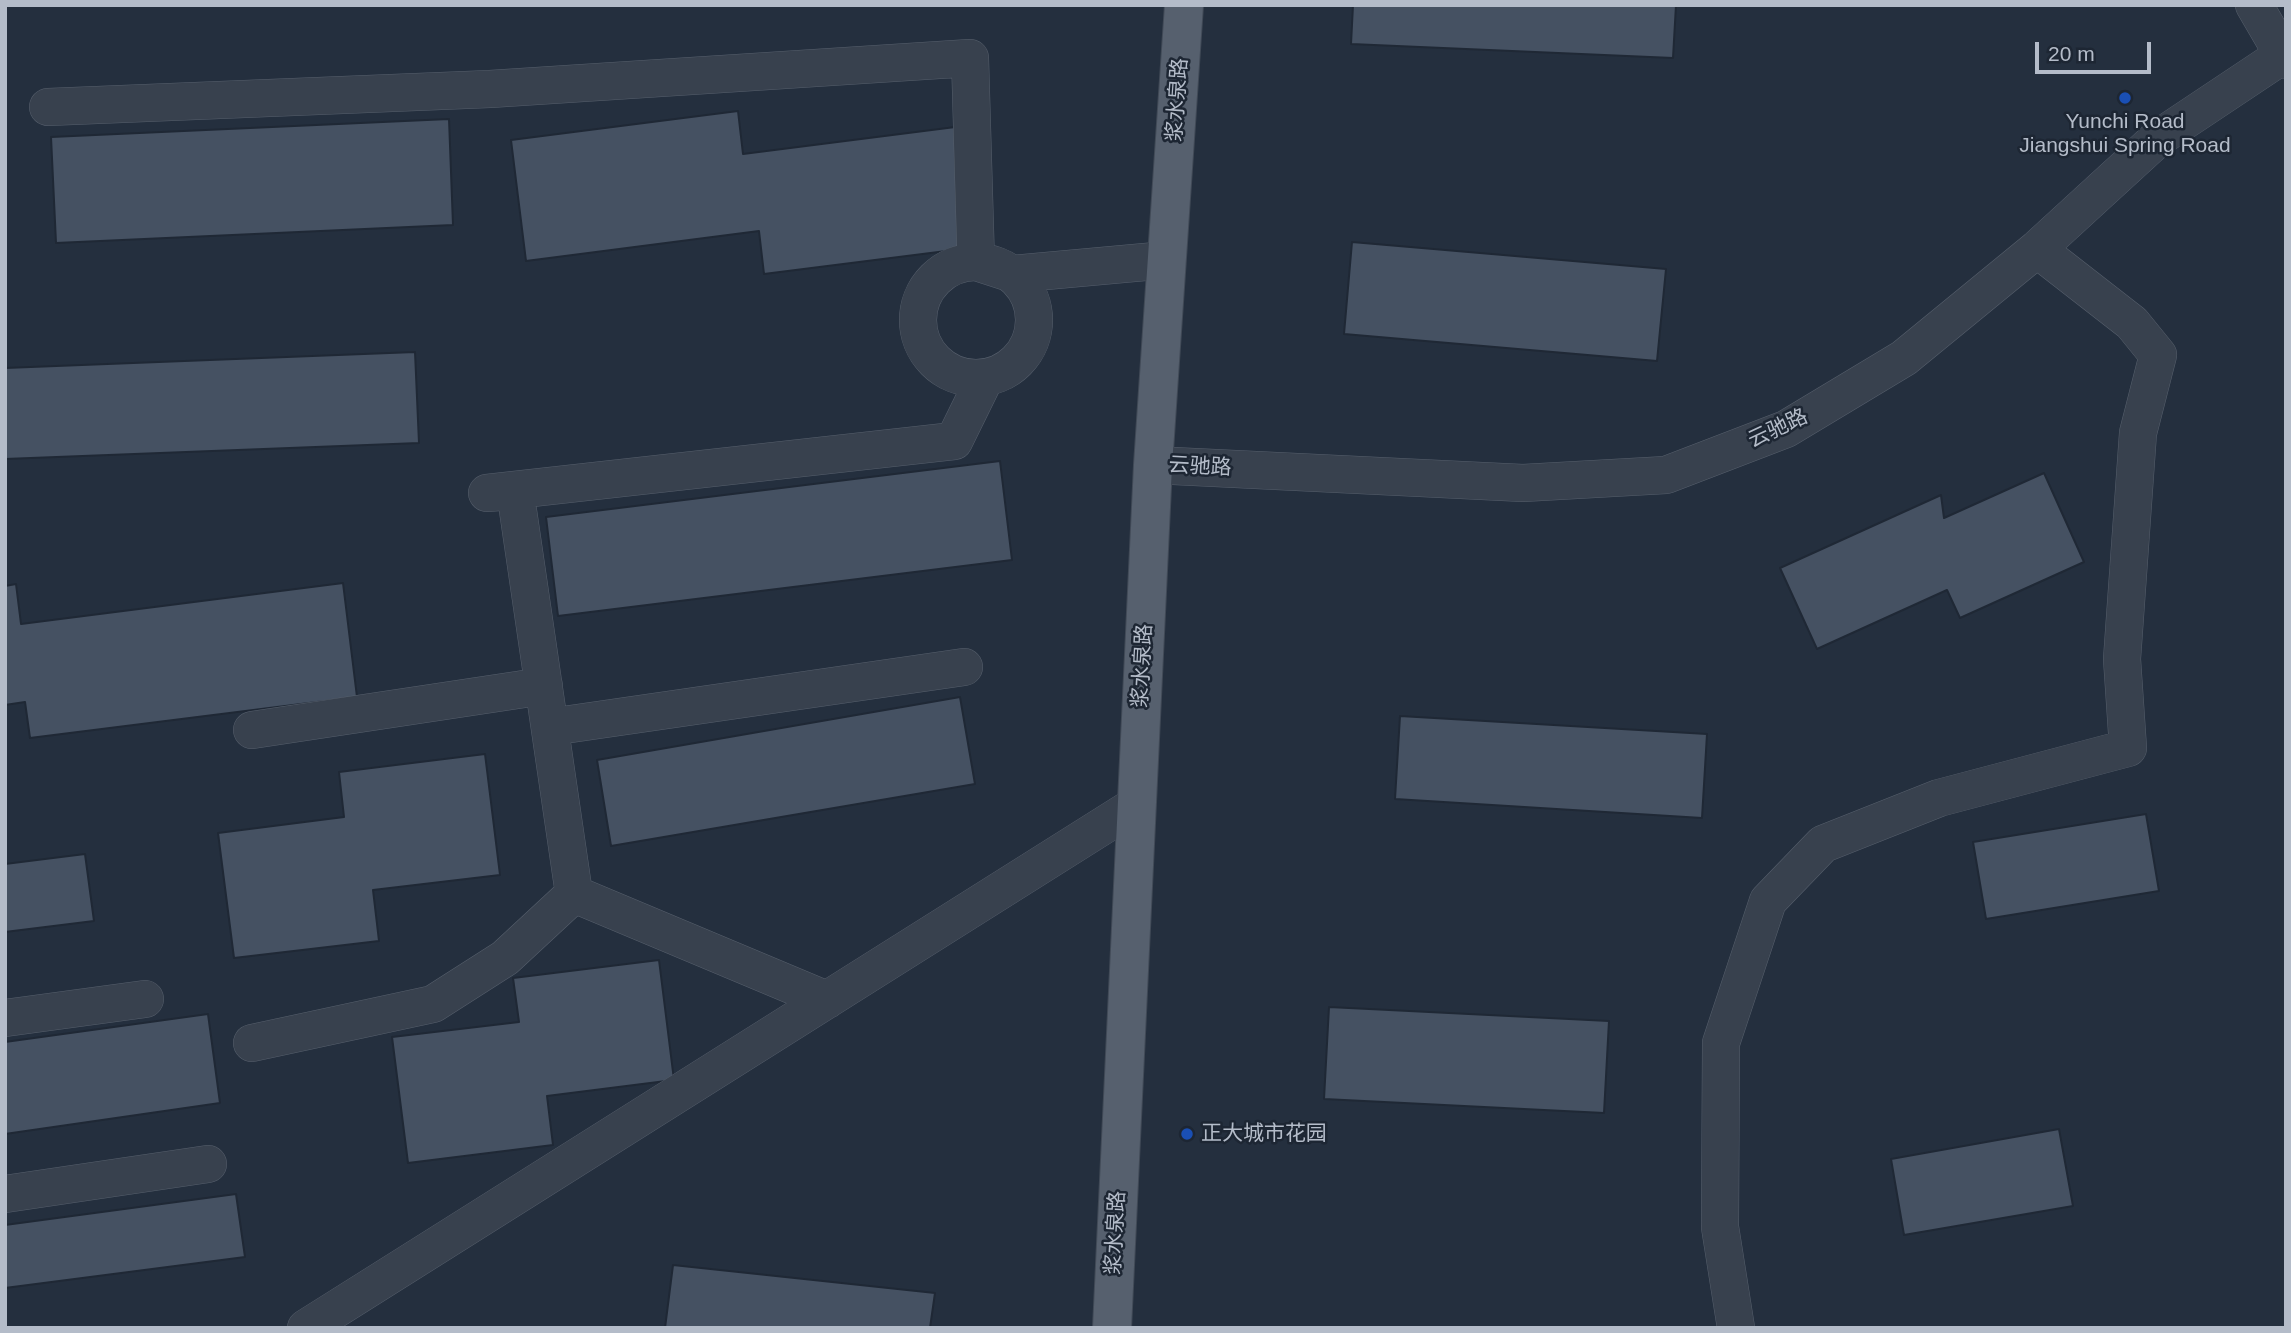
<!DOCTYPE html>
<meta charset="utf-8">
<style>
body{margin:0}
#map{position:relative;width:2291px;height:1333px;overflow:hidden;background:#242f3e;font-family:Arial,sans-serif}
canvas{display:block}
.frame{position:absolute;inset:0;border:7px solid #b4bcc9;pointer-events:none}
.scale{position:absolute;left:2035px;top:42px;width:116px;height:32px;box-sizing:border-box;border:4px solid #b4bcc9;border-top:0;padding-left:9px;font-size:21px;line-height:24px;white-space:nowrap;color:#b4bcc9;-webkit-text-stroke:5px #1d2633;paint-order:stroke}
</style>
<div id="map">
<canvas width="2291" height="1333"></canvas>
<div class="frame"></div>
<div class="scale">20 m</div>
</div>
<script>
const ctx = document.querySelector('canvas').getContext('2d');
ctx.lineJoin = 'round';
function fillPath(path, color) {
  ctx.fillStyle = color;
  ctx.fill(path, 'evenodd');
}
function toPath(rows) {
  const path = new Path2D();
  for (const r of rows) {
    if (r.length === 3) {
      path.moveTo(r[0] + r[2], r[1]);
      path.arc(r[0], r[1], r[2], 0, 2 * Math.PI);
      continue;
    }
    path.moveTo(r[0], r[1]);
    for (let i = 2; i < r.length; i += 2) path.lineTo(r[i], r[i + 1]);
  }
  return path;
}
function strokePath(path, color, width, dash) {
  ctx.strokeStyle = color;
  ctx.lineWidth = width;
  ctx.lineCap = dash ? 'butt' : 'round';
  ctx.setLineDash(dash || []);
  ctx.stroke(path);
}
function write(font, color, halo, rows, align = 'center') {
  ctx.font = font + ' Arial,"Noto Sans SC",sans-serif';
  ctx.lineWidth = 5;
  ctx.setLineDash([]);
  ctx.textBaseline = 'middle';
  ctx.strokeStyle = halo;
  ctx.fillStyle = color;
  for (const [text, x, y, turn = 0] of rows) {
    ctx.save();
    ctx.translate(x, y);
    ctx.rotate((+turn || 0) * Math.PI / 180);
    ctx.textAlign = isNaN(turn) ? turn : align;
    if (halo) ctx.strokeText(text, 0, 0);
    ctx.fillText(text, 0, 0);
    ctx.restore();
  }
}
const building = toPath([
 [1353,5,1676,5,1673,58,1351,44,1353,5],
 [738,111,743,154,971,125,986,246,764,274,759,231,526,261,511,140,738,111],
 [449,119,453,225,56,243,51,137,449,119],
 [1352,242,1666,269,1657,361,1344,334,1352,242],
 [415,352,419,443,5,459,5,368,415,352],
 [1000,461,1012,560,558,616,546,517,1000,461],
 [2044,473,2084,562,1960,618,1947,590,1817,649,1780,568,1941,495,1944,518,2044,473],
 [343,583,357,697,30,738,25,702,5,705,5,586,16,584,21,624,343,583],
 [960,697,975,784,611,846,597,760,960,697],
 [1400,716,1707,734,1702,818,1395,799,1400,716],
 [485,754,500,875,373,890,379,941,234,958,218,833,344,817,339,772,485,754],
 [2146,814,2159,891,1986,919,1973,842,2146,814],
 [85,854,94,921,5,932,5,864,85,854],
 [659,960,674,1080,547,1096,553,1145,408,1163,392,1037,519,1022,513,978,659,960],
 [1329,1007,1609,1021,1604,1113,1324,1099,1329,1007],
 [208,1014,220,1103,5,1134,5,1042,208,1014],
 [2059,1129,2073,1206,1904,1235,1891,1159,2059,1129],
 [236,1194,245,1257,5,1288,5,1225,236,1194],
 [673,1265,935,1293,930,1328,665,1328,673,1265]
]);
fillPath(building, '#455162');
strokePath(building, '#1f2835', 2);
const minor = toPath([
 [2254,5,2286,60],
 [48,107,490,89,970,58,976,262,1013,274,1167,260],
 [976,320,58],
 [1153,465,1523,483,1666,475,1786,429,1904,358,2037,249,2157,139,2286,53],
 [515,490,574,894,827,1000],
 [500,492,487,493,954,441,985,378],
 [550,727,964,667],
 [252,730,544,686],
 [5,1018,145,999],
 [252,1043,433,1004,505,958,574,894],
 [5,1194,208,1164],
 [306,1328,1136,805],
 [1736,1328,1720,1227,1721,1043,1768,901,1823,844,1939,798,2128,748,2122,659,2138,433,2158,355,2132,323,2037,249]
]);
const major = toPath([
 [1112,1328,1153,465,1184,5]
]);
strokePath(minor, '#565f6c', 38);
strokePath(major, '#414a57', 40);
strokePath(minor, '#38414e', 37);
strokePath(major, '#56606e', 38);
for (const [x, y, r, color] of [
 [2125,98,7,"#1a4fb4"],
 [1187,1134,7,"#1a4fb4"]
]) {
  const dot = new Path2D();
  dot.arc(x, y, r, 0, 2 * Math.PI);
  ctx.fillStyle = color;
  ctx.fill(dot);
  strokePath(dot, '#1d2633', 2.5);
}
write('21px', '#b4bcc9', '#1d2633', [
 ["浆水泉路",1178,100,-86],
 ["云驰路",1778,429,-25],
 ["云驰路",1200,467,3],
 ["浆水泉路",1143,666,-87],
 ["浆水泉路",1116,1233,-87]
]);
write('21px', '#b4bcc9', '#1d2633', [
 ["Yunchi Road",2125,122],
 ["Jiangshui Spring Road",2125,146],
 ["正大城市花园",1201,1134,"left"]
]);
</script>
